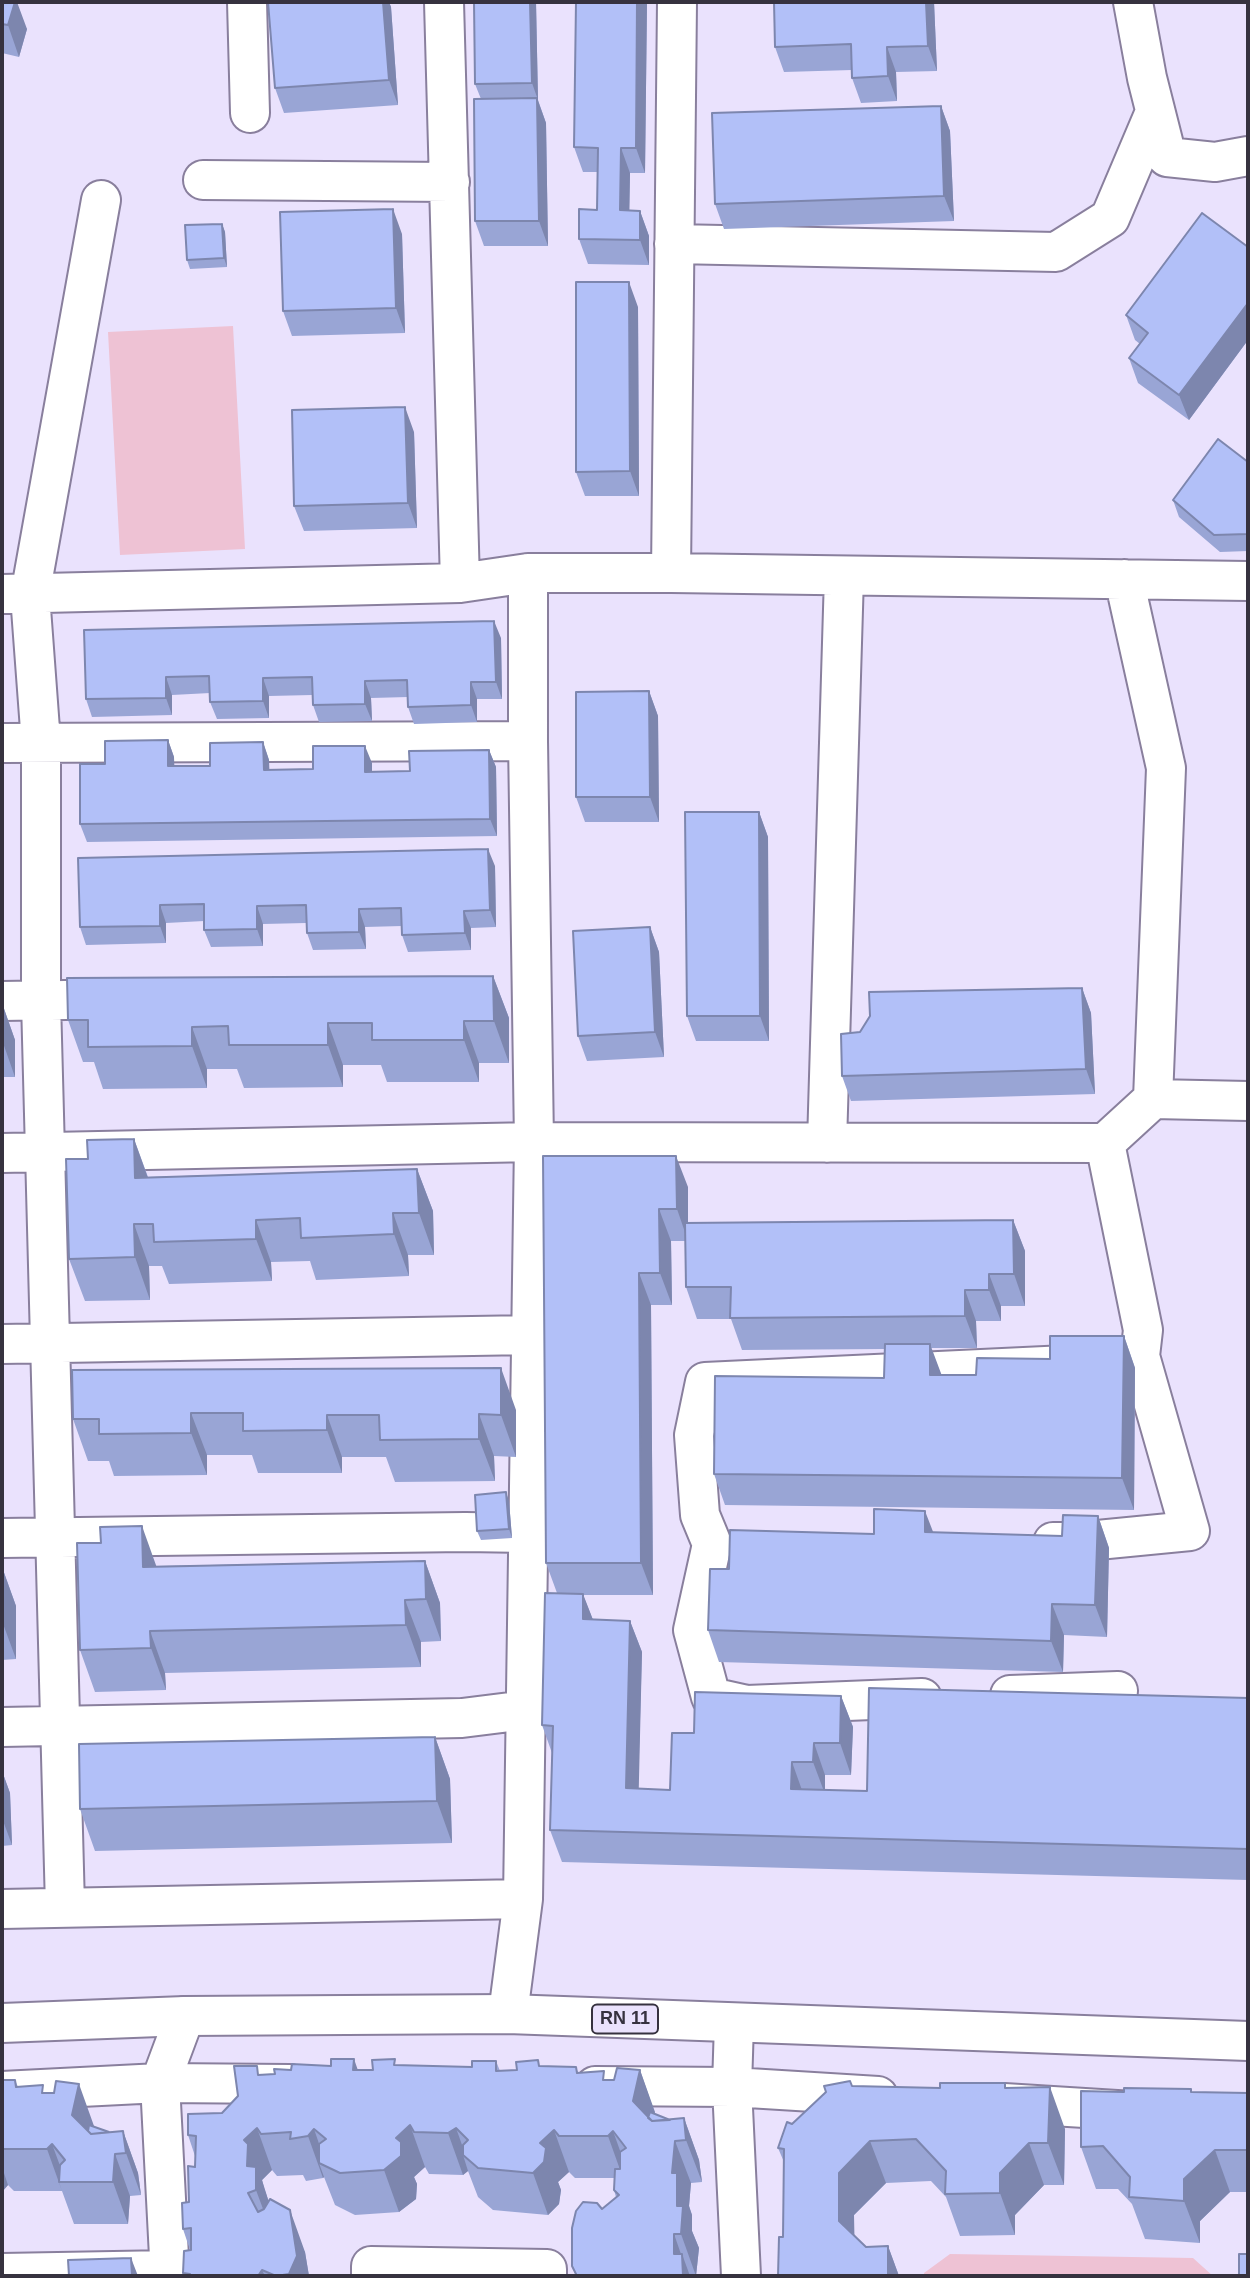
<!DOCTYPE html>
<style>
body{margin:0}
#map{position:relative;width:1250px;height:2278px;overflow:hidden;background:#eae2fd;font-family:Helvetica,sans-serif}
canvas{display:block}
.frame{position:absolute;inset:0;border:4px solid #36323f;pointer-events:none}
</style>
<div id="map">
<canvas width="1250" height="2278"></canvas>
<div class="frame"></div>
</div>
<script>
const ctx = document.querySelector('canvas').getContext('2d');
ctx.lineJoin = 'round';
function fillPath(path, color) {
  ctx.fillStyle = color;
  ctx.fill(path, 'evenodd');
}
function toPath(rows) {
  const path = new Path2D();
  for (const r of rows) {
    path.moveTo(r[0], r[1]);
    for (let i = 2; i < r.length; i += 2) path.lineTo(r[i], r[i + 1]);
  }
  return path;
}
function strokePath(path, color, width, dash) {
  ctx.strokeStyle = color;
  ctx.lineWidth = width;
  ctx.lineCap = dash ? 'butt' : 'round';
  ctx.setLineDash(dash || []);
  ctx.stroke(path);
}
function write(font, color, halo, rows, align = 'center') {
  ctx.font = font + ' Helvetica,sans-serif';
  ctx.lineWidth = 7;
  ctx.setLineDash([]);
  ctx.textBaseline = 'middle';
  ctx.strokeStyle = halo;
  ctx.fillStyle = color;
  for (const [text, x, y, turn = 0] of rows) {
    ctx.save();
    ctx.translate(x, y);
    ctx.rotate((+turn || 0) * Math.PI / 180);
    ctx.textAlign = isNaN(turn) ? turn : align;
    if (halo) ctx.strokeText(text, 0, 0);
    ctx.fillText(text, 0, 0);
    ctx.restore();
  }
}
fillPath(toPath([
 [233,326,245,549,120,555,108,332],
 [950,2254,1193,2258,1213,2276,924,2276,924,2273]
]), '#eec2d4');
const street = toPath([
 [247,2,250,113],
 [444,2,460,583],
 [1133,2,1147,78,1167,157,1215,162,1248,156],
 [203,180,450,182],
 [674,244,1056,252,1110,218,1155,112],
 [671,573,677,2],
 [1124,579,1166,768,1153,1099],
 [2,594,460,583,528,573,671,573,1248,581],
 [2,743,528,741],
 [2,1001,66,1000],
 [827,1143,844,576],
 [2,1153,534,1142,1105,1143],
 [2,1344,531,1335],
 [2,1538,465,1532,528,1533],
 [1053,1542,1077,1542,1190,1531,1140,1356,1143,1330,1105,1143,1153,1099,1248,1101],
 [1010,1695,1118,1691],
 [922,1698,747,1705,711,1697,693,1630,712,1544,700,1515,694,1435,705,1382,1109,1363,1140,1356],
 [2,1727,462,1718,526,1710],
 [65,1907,41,1001,41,743,30,595,101,200],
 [2,1909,523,1899],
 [508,2014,523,1899,534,1142,528,741,528,573],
 [734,2023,732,2087,741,2276],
 [595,2086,732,2087,878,2096],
 [2,2091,160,2083,290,2084],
 [1004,2103,1133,2111],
 [2,2273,170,2270],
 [170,2276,160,2083,185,2016],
 [371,2276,371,2266,547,2269,547,2276]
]);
const primary = toPath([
 [2,2023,185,2016,508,2014,1248,2041]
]);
strokePath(street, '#897f9d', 42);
strokePath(primary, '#897f9d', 42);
strokePath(street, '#fff', 38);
strokePath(primary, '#fff', 38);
fillPath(toPath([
 [2,2,27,29,19,57,2,53,2,55],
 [268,2,389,2,391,7,398,105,284,113,275,88],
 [474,2,536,2,538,100,546,123,548,246,484,246,475,221,481,99,475,84],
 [647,2,645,173,630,173,629,211,640,211,649,236,649,265,588,264,579,239,597,210,597,172,583,172,574,147],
 [934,2,937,71,896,72,897,101,861,103,852,78,852,70,784,72,775,47],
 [941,106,950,131,954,221,724,229,715,204],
 [222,224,225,232,227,267,190,269,187,260],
 [402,234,405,333,292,336,283,311],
 [1248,247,1248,340,1189,420,1138,383,1129,358,1140,344,1135,340,1126,315],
 [638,307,639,496,585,496,576,472],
 [414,432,417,528,304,531,294,506],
 [1248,462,1248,551,1220,552,1179,517,1173,500],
 [84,630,501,638,502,699,477,699,477,722,414,724,408,707,408,697,371,698,372,721,319,722,313,705,312,695,269,696,269,718,217,719,210,702,210,693,172,695,172,715,92,717,86,699],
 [649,691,658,716,659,822,585,822,576,797],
 [168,740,174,757,174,766,210,766,263,742,269,760,269,770,313,769,372,763,372,772,410,771,489,750,496,767,497,836,87,842,80,824,105,764],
 [759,812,768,837,769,1041,696,1041,687,1016],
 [78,858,495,866,496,927,471,928,471,950,408,952,402,935,402,926,365,927,366,949,313,950,307,933,306,923,263,924,263,946,211,947,204,930,204,921,166,923,166,943,86,945,80,927],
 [650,927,659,952,664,1057,587,1061,578,1036],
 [493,976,509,1018,509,1063,479,1063,479,1082,387,1082,381,1065,343,1065,343,1087,244,1088,237,1069,207,1069,207,1088,103,1089,94,1062,83,1062,68,1020],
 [1082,988,1091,1013,1095,1094,851,1101,842,1076,860,1032],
 [2,1003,15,1040,15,1077,2,1077],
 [134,1139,148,1177,417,1169,433,1211,434,1255,408,1255,409,1276,316,1280,310,1261,271,1262,272,1281,169,1284,162,1266,149,1266,150,1300,85,1301,69,1259,88,1159],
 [543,1156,688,1187,688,1223,1013,1220,1025,1251,1025,1306,1001,1306,1001,1321,976,1321,977,1348,931,1348,941,1375,976,1375,1050,1359,1124,1336,1135,1368,1134,1510,725,1505,714,1474,884,1378,885,1349,742,1350,731,1319,697,1319,686,1287,686,1241,671,1241,672,1305,651,1305,653,1595,583,1595,593,1620,630,1621,642,1652,638,1789,670,1790,694,1733,841,1696,853,1727,851,1775,825,1775,825,1790,867,1791,1248,1698,1248,1880,562,1862,550,1830,552,1753,542,1725,557,1593,546,1563],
 [72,1370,516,1410,516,1457,494,1456,495,1481,395,1482,386,1457,342,1457,342,1473,258,1473,252,1455,207,1455,207,1475,114,1476,109,1461,88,1461,73,1419],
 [509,1501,512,1538,481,1540,477,1531],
 [1098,1516,1109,1548,1107,1637,1064,1635,1063,1672,719,1662,708,1630,729,1569,874,1534,933,1532,1062,1536],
 [101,1543,156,1566,425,1561,440,1603,441,1641,421,1642,421,1667,165,1673,166,1690,95,1692,80,1650],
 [2,1567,16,1606,16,1659,2,1660],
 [435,1737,450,1779,452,1843,95,1851,80,1809],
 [2,1771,10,1793,12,1845,2,1846],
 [496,2061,500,2071,517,2070,540,2066,576,2067,578,2073,607,2080,614,2080,640,2070,655,2114,670,2120,684,2118,699,2160,702,2182,691,2183,689,2206,692,2215,692,2231,699,2248,696,2276,576,2276,572,2266,602,2209,616,2197,614,2190,615,2178,575,2178,569,2172,558,2182,561,2190,559,2204,548,2215,493,2210,478,2197,468,2171,463,2175,429,2174,425,2167,414,2177,417,2184,416,2199,399,2212,355,2215,335,2205,324,2177,323,2178,306,2181,303,2175,277,2176,272,2170,262,2180,264,2188,269,2202,305,2252,309,2276,184,2276,183,2273,190,2250,183,2229,195,2167,195,2156,188,2135,222,2113,261,2075,275,2074,291,2070,373,2070,397,2065,472,2067],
 [2,2080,15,2080,18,2087,46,2093,94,2127,109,2132,123,2131,138,2173,141,2195,130,2196,128,2224,74,2224,62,2191,14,2191,8,2185,2,2192],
 [852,2086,940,2088,1006,2088,1065,2129,1064,2185,1044,2185,1015,2215,1015,2235,960,2236,946,2197,931,2181,886,2183,854,2215,854,2236,866,2247,888,2246,899,2276,778,2276,783,2237,784,2162,778,2148],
 [1124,2092,1248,2093,1248,2192,1230,2192,1200,2221,1200,2243,1145,2239,1132,2204,1118,2189,1096,2189,1081,2147]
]), '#99a5d5');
fillPath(toPath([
 [2,2,17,2,27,29,19,57,8,25],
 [383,2,389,2,391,7,398,105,389,80],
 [530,2,536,2,538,100,532,83],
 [637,2,647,2,645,173,636,148],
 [926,2,934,2,937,71,928,46],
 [887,47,896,72,897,101,888,76],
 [537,98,546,123,548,246,539,221],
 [941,106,950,131,954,221,944,196],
 [621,148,630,173,629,235,620,210],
 [393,209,402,234,405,333,396,308],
 [640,211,649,236,649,265,640,240],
 [222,224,225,232,227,267,224,258],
 [629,282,638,307,639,496,630,471],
 [1248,303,1248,340,1189,420,1179,395],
 [2,402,3,404,3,521,2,518],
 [405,407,414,432,417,528,408,503],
 [494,621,501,638,502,699,496,682],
 [166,677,172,695,172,715,166,698],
 [263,678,269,696,269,718,263,701],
 [365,681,371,698,372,721,365,704],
 [471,682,477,699,477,722,471,705],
 [649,691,658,716,659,822,650,797],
 [168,740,174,757,175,783,168,766],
 [263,742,269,760,270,787,264,770],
 [365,746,372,763,372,789,365,772],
 [489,750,496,767,497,836,490,819],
 [759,812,768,837,769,1041,760,1016],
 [488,849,495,866,496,927,490,910],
 [160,905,166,923,166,943,160,926],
 [257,906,263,924,263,946,257,929],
 [359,909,365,927,366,949,359,932],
 [464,911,471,928,471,950,465,933],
 [650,927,659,952,664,1057,655,1032],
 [493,976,509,1018,509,1063,494,1021],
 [1082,988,1091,1013,1095,1094,1086,1069],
 [2,1003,15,1040,15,1077,2,1040],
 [464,1021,479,1063,479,1082,464,1040],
 [328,1023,343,1065,343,1087,328,1045],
 [192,1027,207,1069,207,1088,192,1046],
 [134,1139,149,1181,135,1178],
 [676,1156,688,1187,688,1241,677,1209],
 [417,1169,433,1211,434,1255,419,1213],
 [659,1209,671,1241,672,1305,660,1273],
 [393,1213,408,1255,409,1276,394,1234],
 [256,1220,271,1262,272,1281,256,1239],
 [1013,1220,1025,1251,1025,1306,1014,1274],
 [134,1224,149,1266,150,1300,135,1257],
 [639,1273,651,1305,653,1595,641,1563],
 [989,1274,1001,1306,1001,1321,989,1290],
 [965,1290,976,1321,977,1348,965,1316],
 [1124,1336,1135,1368,1134,1510,1122,1478],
 [930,1344,942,1376,930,1375],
 [501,1368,516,1410,516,1457,501,1415],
 [191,1413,207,1455,207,1475,191,1433],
 [479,1414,494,1456,495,1481,479,1439],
 [327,1415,342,1457,342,1473,327,1430],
 [2,1421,3,1426,4,1472,2,1466],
 [506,1492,509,1501,512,1538,509,1529],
 [925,1511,937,1542,925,1532],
 [1098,1516,1109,1548,1107,1637,1095,1605],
 [142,1526,157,1568,143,1567],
 [425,1561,440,1603,441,1641,426,1599],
 [2,1567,16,1606,16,1659,2,1621],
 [583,1594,595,1625,583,1619],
 [405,1600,421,1642,421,1667,406,1625],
 [1052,1604,1064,1635,1063,1672,1051,1641],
 [630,1621,642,1652,638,1820,626,1788],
 [150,1631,165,1673,166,1690,151,1648],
 [841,1696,853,1727,851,1775,840,1743],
 [435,1737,450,1779,452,1843,437,1801],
 [814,1743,825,1775,825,1794,813,1762],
 [792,1762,803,1793,791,1789],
 [2,1771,10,1793,12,1845,2,1818],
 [354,2059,369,2102,353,2070],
 [640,2070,655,2112,649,2139,633,2101],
 [79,2084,94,2126,88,2152,72,2115],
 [1050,2087,1065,2129,1064,2185,1048,2143],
 [684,2118,699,2160,702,2182,686,2140],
 [410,2125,425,2167,414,2177,417,2184,416,2199,399,2212,384,2170,396,2138],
 [257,2128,272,2170,262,2180,271,2209,272,2233,247,2166,234,2146],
 [456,2128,467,2159,463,2155,468,2171,463,2175,448,2133],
 [314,2129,327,2167,319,2163,324,2177,323,2178,308,2136],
 [554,2130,569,2172,558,2182,561,2190,559,2204,548,2215,533,2173,540,2143],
 [123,2131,138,2173,141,2195,126,2153],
 [613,2131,628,2173,623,2178,608,2136],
 [675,2141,691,2183,689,2206,692,2215,692,2231,699,2248,696,2276,681,2234,672,2173],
 [870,2141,886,2183,854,2215,855,2263,839,2221,839,2173],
 [1029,2143,1044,2185,1015,2215,1015,2235,1000,2193,1000,2173],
 [52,2144,66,2182,59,2182,62,2191,47,2149],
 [1215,2150,1230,2192,1200,2221,1200,2243,1184,2201,1184,2179],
 [115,2154,130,2196,128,2224,113,2182],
 [2,2167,8,2185,2,2192],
 [290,2210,305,2252,309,2276,290,2276,289,2274],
 [674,2234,682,2257,682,2254,690,2276,682,2276,674,2254],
 [888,2246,899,2276,888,2276],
 [131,2258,138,2276,132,2276],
 [262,2270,265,2276,258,2276]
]), '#7d86ae');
const building = toPath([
 [2,2,15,2,8,25,2,24,2,2],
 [268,2,383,2,389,80,275,88,268,2],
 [474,2,530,2,532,83,475,84,474,2],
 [576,2,637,2,636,148,621,148,620,210,640,211,640,240,579,239,579,209,597,210,598,148,574,147,576,2],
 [774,2,926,2,928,46,887,47,888,76,852,78,851,44,775,47,774,2],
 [537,98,539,221,475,221,474,99,537,98],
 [941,106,944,196,715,204,712,113,941,106],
 [393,209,396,308,283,311,280,212,393,209],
 [1202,213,1248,247,1248,303,1179,395,1129,358,1148,333,1126,315,1202,213],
 [222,224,224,258,187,260,185,225,222,224],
 [576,282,629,282,630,471,576,472,576,282],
 [405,407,408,503,294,506,292,410,405,407],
 [1218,439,1248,462,1248,534,1214,535,1173,500,1218,439],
 [494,621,496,682,471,682,471,705,408,707,407,680,365,681,365,704,313,705,312,677,263,678,263,701,210,702,209,676,166,677,166,698,86,699,84,630,494,621],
 [649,691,650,797,576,797,576,692,649,691],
 [168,740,168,766,210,766,210,743,263,742,264,770,313,769,313,746,365,746,365,772,410,771,409,751,489,750,490,819,80,824,80,764,105,764,105,741,168,740],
 [685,812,759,812,760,1016,687,1016,685,812],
 [488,849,490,910,464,911,465,933,402,935,401,908,359,909,359,932,307,933,306,905,257,906,257,929,204,930,204,904,160,905,160,926,80,927,78,858,488,849],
 [650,927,655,1032,578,1036,573,931,650,927],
 [493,976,494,1021,464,1021,464,1040,372,1040,372,1023,328,1023,328,1045,229,1045,228,1026,192,1027,192,1046,88,1047,88,1020,68,1020,67,978,493,976],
 [1082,988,1086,1069,842,1076,841,1034,860,1032,870,1016,869,992,1082,988],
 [134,1139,135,1178,417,1169,419,1213,393,1213,394,1234,301,1238,300,1218,256,1220,256,1239,154,1242,153,1224,134,1224,135,1257,69,1259,66,1159,88,1159,87,1140,134,1139],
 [543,1156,676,1156,677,1209,659,1209,660,1273,639,1273,641,1563,546,1563,543,1156],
 [1013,1220,1014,1274,989,1274,989,1290,965,1290,965,1316,730,1318,731,1287,686,1287,685,1223,1013,1220],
 [1050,1336,1124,1336,1122,1478,714,1474,715,1376,884,1378,885,1344,930,1344,930,1375,976,1375,977,1358,1050,1359,1050,1336],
 [501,1368,501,1415,479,1414,479,1439,380,1440,379,1415,327,1415,327,1430,243,1431,243,1413,191,1413,191,1433,99,1434,99,1419,73,1419,72,1370,501,1368],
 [506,1492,509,1529,477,1531,475,1495,506,1492],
 [874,1509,925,1511,925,1532,1062,1536,1063,1515,1098,1516,1095,1605,1052,1604,1051,1641,708,1630,710,1569,729,1569,730,1530,874,1534,874,1509],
 [142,1526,143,1567,425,1561,426,1599,405,1600,406,1625,150,1631,151,1648,80,1650,77,1543,101,1543,100,1527,142,1526],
 [545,1593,583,1594,583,1619,630,1621,626,1788,670,1790,672,1733,694,1733,695,1692,841,1696,840,1743,814,1743,813,1762,792,1762,791,1789,867,1791,869,1688,1248,1698,1248,1849,550,1830,553,1726,542,1725,545,1593],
 [435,1737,437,1801,80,1809,79,1744,435,1737],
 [331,2059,354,2059,353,2070,373,2070,372,2060,395,2059,394,2065,472,2067,472,2061,496,2061,496,2071,517,2070,516,2062,538,2060,539,2066,576,2067,577,2073,604,2071,603,2080,614,2080,617,2068,640,2070,633,2101,652,2121,684,2118,686,2140,675,2141,672,2173,677,2173,677,2206,683,2206,681,2234,674,2234,674,2254,682,2254,683,2276,577,2276,572,2266,572,2228,576,2211,583,2202,597,2203,602,2209,619,2195,614,2190,615,2169,620,2169,620,2152,626,2148,613,2131,608,2136,559,2136,554,2130,540,2143,546,2148,544,2162,533,2173,478,2168,463,2155,463,2145,468,2140,456,2128,448,2133,414,2132,410,2125,396,2138,401,2142,401,2156,384,2170,340,2173,319,2163,319,2144,326,2139,314,2129,308,2136,290,2139,291,2132,261,2134,257,2128,244,2140,248,2144,247,2166,256,2167,256,2190,248,2193,258,2212,264,2209,270,2199,290,2210,297,2256,289,2274,276,2276,262,2270,258,2276,190,2276,190,2274,183,2273,184,2251,191,2250,191,2228,183,2229,182,2203,189,2202,188,2166,195,2167,196,2136,188,2135,188,2114,222,2113,238,2096,234,2066,257,2066,258,2075,275,2074,274,2069,291,2070,292,2064,331,2066,331,2059],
 [2,2080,15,2080,16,2087,43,2085,42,2093,54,2093,56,2081,79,2084,72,2115,91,2134,123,2131,126,2153,115,2154,113,2182,59,2182,60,2165,65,2160,52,2144,47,2149,2,2149,2,2080],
 [850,2081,852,2086,940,2088,940,2083,1005,2083,1005,2088,1050,2087,1048,2143,1029,2143,1000,2173,1000,2193,945,2194,946,2171,916,2139,870,2141,839,2173,839,2221,866,2247,888,2246,888,2276,778,2276,779,2237,783,2237,784,2149,778,2148,787,2122,792,2124,826,2092,824,2086,850,2081],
 [1124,2088,1191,2089,1191,2092,1248,2093,1248,2150,1215,2150,1184,2179,1184,2201,1129,2197,1130,2177,1103,2146,1081,2147,1081,2091,1124,2092,1124,2088],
 [650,2112,670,2120,652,2121,648,2118,650,2112],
 [89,2125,109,2132,91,2134,88,2131,89,2125],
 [1239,2254,1248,2254,1248,2276,1239,2276,1239,2254],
 [131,2258,132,2276,69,2276,68,2260,131,2258]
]);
fillPath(building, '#b2c0f8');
strokePath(building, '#7d86ae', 2);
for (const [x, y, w] of [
 [625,2019,66]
]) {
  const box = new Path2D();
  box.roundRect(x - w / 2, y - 14.5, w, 29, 5);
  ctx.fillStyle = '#eae2fd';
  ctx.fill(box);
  strokePath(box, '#36323f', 2);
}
write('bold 18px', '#36323f', null, [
 ["RN 11",625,2019]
]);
</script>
